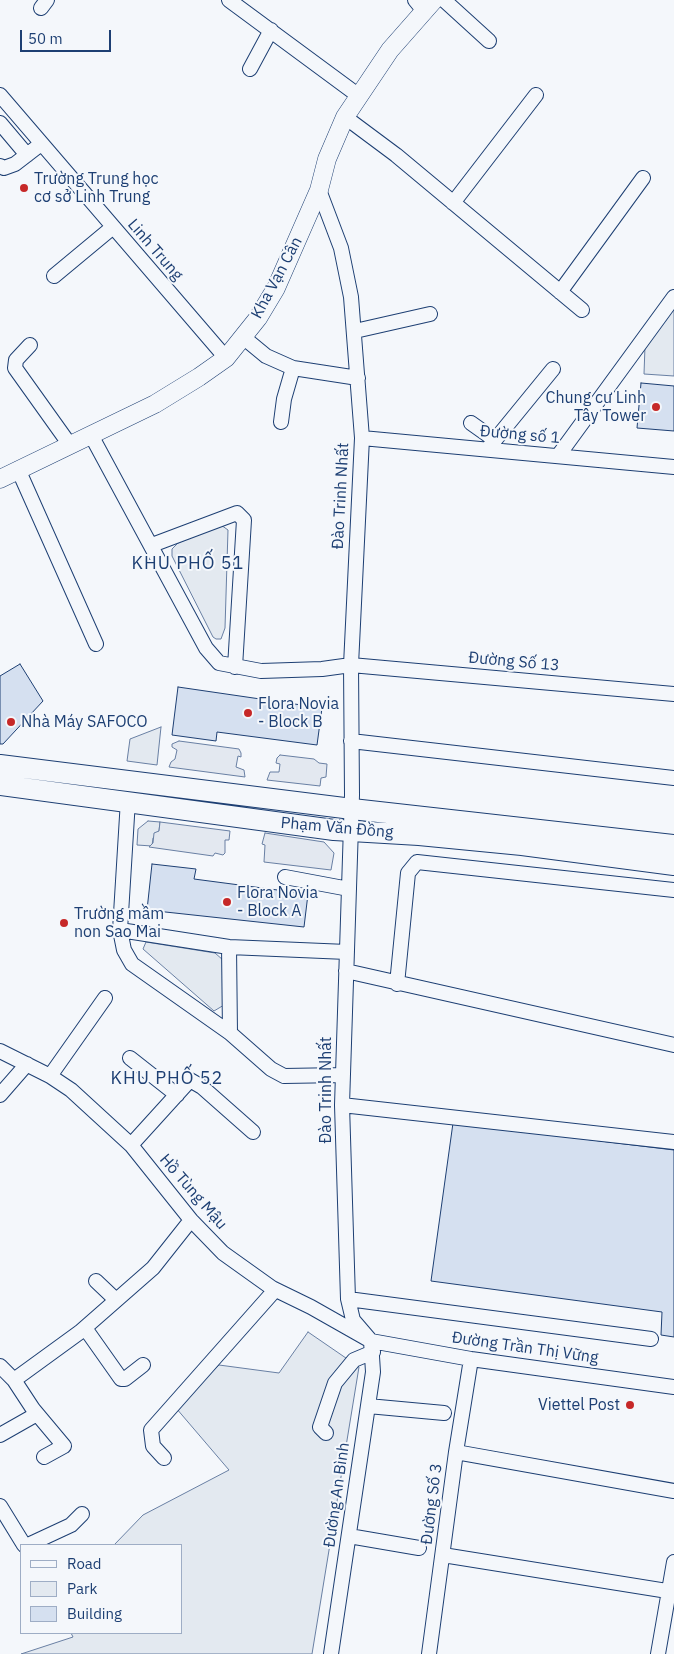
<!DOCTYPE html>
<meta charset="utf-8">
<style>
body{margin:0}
#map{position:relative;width:674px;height:1654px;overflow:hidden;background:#f4f7fb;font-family:"IBM Plex Sans",sans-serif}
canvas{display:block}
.legend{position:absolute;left:20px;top:1544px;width:162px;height:90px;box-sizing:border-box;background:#f4f7fb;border:1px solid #9eadc5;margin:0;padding:6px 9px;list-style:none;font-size:15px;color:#1d3f73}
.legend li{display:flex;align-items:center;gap:10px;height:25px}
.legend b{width:25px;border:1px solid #9eadc5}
.scale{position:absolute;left:20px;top:30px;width:91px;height:22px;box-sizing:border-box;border:2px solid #1d3f73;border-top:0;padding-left:6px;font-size:15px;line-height:18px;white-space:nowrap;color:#1d3f73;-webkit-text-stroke:4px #f4f7fb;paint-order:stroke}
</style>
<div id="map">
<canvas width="674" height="1654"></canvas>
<ul class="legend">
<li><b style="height:6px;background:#f4f7fb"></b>Road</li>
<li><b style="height:14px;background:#e3e9f0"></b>Park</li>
<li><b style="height:14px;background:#d5e0f0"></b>Building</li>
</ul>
<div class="scale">50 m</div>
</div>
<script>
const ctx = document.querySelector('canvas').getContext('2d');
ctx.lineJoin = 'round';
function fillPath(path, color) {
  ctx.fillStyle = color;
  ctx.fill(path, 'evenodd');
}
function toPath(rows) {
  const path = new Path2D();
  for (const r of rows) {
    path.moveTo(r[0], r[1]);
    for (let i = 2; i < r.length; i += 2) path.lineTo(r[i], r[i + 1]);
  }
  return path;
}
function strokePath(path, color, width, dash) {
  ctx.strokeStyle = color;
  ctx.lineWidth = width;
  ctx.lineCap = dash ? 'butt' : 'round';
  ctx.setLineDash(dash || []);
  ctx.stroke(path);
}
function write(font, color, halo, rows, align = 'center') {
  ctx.font = font + ' "IBM Plex Sans",sans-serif';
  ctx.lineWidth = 4;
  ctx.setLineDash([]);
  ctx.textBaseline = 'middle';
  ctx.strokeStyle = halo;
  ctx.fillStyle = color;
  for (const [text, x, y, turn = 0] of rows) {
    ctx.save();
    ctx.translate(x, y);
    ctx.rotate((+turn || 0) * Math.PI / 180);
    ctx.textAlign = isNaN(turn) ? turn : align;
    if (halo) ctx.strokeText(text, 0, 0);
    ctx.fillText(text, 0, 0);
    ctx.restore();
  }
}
const green = toPath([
 [674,308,674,376,644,374,645,346,674,308],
 [221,525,228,530,225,628,221,639,216,639,213,637,172,556,172,549,178,543,221,525],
 [161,727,157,765,127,761,130,739,161,727],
 [148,821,160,822,159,831,153,838,152,846,137,845,138,829,148,821],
 [146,942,215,953,223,960,224,1005,214,1011,143,949,146,942],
 [308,1332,359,1367,312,1654,21,1654,73,1637,71,1633,181,1633,181,1545,114,1545,143,1515,229,1470,176,1408,219,1365,279,1373,308,1332]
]);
fillPath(green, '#e3e9f0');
strokePath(green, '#687fa3', 1);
const parking = toPath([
 [179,741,239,749,241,753,241,757,238,756,236,767,244,770,245,777,169,767,171,762,175,759,177,750,172,747,172,744,179,741],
 [280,755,314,759,319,763,327,764,326,777,321,778,320,786,267,780,270,772,279,772,280,764,276,763,277,758,280,755],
 [160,822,230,831,229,840,225,840,225,853,223,855,215,853,213,856,149,847,153,843,154,833,159,831,160,822],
 [265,833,324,842,334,853,331,870,264,862,265,845,262,844,265,833]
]);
fillPath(parking, '#e3e8f0');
strokePath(parking, '#687fa3', 1);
const building = toPath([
 [641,383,674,386,674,431,637,428,641,383],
 [20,664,43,701,3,744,0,744,0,676,20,664],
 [178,687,322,708,317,745,217,732,216,741,172,735,178,687],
 [152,864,196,869,194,879,308,894,304,927,147,910,152,864],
 [453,1123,674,1150,674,1337,661,1335,662,1312,431,1281,453,1123]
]);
fillPath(building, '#d5e0f0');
strokePath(building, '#1d3f73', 1);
const minor = toPath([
 [229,0,359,96],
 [415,0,424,11],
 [444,0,489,41],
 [41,8,47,0],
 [250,69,271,30],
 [0,95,226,358],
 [345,117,396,155,582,310],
 [0,123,27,155],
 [0,166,4,168,15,164,41,144],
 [319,190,341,248,351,297,362,438,351,665,352,795,342,1105,348,1299,353,1320,371,1341],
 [453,203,536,95],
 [54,276,113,227],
 [560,292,643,178],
 [355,331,430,314],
 [243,337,266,356,293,368],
 [30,345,16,360,15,368,70,445],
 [281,422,284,399,293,368,358,378],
 [471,423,495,440,490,446],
 [91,435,206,648,219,663,261,671,322,669,351,665,674,694],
 [362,438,674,467],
 [495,440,553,369],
 [558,456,674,297],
 [18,469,96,644],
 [152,545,237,513,244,520,235,667],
 [351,741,674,778],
 [128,800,120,930,124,950,132,964,230,1033,271,1069,284,1076,342,1075],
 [285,877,349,889],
 [120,930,229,947,347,952],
 [229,947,230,1033],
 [346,971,674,1045],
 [397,984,408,873,417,862,674,890],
 [0,1051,50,1076,71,1090,131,1145,191,1220,223,1253,272,1288,311,1307,371,1341,471,1359,674,1387],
 [130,1058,177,1095],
 [50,1076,105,998],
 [0,1095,27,1064],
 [342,1105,674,1142],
 [131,1145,190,1080,202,1087,253,1132],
 [96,1281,116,1300],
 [348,1299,651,1339],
 [85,1328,121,1379,125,1379,143,1365],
 [0,1366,14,1380,80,1332,153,1268,191,1220],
 [14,1380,33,1409,64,1446,44,1457],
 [368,1406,444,1413],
 [326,1433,320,1427,335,1383,354,1360,373,1352],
 [0,1435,37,1414],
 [456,1452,674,1491],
 [164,1458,153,1446,151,1430,275,1290],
 [0,1506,24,1545],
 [349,1536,419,1548],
 [28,1545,71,1525,82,1514],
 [443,1555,674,1592],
 [331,1654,373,1372,371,1341],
 [429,1654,456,1452,471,1359],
 [658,1654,674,1562]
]);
const major = toPath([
 [0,479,155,404,199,377,226,358,258,318,276,288,319,190,327,159,345,117,390,50,434,0]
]);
const highway = toPath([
 [0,765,352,809,674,845],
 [0,785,334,830,419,835,522,845,674,865]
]);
strokePath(minor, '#1d3f73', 16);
strokePath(major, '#1d3f73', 19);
strokePath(highway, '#1d3f73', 22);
strokePath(minor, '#f4f7fb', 14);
strokePath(major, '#f4f7fb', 18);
strokePath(highway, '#f4f7fb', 20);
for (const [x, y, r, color] of [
 [24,188,5,"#c62828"],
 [656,407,5,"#c62828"],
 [248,713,5,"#c62828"],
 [11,722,5,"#c62828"],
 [227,902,5,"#c62828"],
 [64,923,5,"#c62828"],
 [630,1405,5,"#c62828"]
]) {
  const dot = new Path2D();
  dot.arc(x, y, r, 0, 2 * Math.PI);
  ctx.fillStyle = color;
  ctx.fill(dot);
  strokePath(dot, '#f4f7fb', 2);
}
write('16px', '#1d3f73', '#f4f7fb', [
 ["Trường Trung học",34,179],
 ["cơ sở Linh Trung",34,197],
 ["Chung cư Linh",646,398,"right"],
 ["Tây Tower",646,416,"right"],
 ["Flora Novia",258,704],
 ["- Block B",258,722],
 ["Nhà Máy SAFOCO",21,722],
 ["Flora Novia",237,893],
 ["- Block A",237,911],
 ["Trường mầm",74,914],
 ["non Sao Mai",74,932],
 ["Viettel Post",620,1405,"right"]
], 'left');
write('16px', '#1d3f73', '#f4f7fb', [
 ["Linh Trung",155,250,49],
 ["Kha Vạn Cân",277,278,-62],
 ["Đường số 1",520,435,5],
 ["Đào Trinh Nhất",341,496,-87],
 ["Đường Số 13",514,662,5],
 ["Phạm Văn Đồng",337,828,5],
 ["Đào Trinh Nhất",326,1090,-90],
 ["Hồ Tùng Mậu",193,1192,49],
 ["Đường Trần Thị Vững",525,1348,8],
 ["Đường An Bình",337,1495,-82],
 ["Đường Số 3",432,1504,-83]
]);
ctx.letterSpacing = '1px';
write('18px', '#1d3f73', '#f4f7fb', [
 ["KHU PHỐ 51",188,564],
 ["KHU PHỐ 52",167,1079]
]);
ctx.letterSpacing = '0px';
</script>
